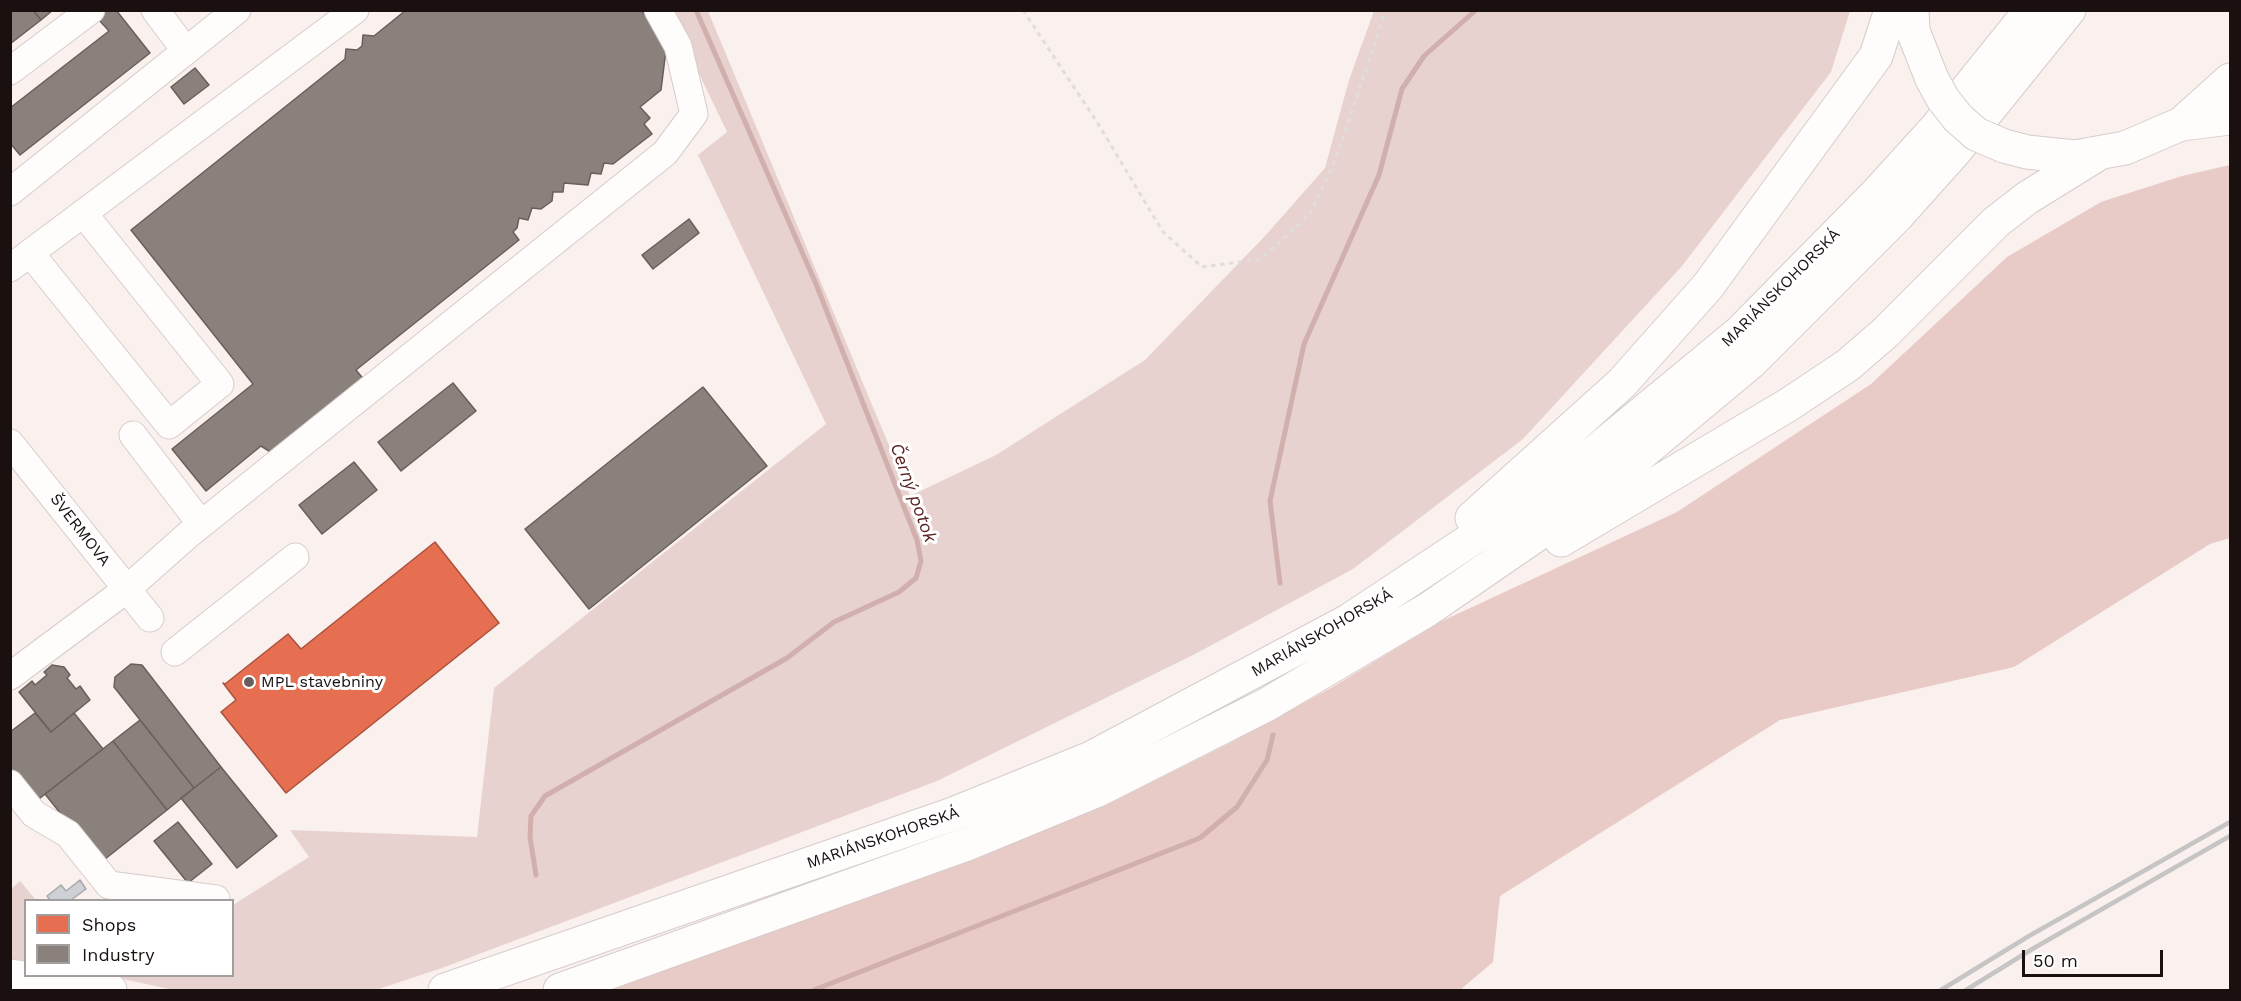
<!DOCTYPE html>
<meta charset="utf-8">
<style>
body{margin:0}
#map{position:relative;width:2241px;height:1001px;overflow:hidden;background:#faf0ee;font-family:"Work Sans",sans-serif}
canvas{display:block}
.frame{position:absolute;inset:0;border:12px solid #19100f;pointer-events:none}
.legend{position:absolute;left:24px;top:899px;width:210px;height:78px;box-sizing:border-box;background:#fff;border:2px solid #a39f9f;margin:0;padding:8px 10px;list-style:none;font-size:18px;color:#19100f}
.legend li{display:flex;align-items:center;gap:12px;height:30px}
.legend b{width:30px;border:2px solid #a39f9f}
.scale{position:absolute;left:2022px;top:950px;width:141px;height:27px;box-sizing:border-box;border:3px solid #19100f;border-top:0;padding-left:8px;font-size:18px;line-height:21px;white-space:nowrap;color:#19100f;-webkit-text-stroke:4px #fff;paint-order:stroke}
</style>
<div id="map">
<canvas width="2241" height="1001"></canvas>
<div class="frame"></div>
<ul class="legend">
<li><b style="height:16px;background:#e76f51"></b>Shops</li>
<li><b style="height:16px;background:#8a817c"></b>Industry</li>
</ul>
<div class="scale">50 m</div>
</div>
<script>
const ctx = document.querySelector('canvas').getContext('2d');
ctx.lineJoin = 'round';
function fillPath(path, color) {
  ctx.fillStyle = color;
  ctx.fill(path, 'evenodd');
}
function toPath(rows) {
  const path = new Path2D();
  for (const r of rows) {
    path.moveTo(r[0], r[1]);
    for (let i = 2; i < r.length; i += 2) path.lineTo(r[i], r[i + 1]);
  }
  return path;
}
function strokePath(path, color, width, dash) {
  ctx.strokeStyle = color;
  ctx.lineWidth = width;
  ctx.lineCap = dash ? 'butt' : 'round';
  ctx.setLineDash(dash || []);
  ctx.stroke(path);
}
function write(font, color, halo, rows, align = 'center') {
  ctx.font = font + ' "Work Sans",sans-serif';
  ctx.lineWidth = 6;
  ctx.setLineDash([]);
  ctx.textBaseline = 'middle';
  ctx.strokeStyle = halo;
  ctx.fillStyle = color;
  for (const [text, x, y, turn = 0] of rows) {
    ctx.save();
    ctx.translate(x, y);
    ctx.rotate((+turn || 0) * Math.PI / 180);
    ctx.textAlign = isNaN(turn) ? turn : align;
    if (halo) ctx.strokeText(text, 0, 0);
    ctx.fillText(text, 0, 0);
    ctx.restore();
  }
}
fillPath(toPath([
 [669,11,708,11,910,496,996,455,1145,360,1265,236,1325,168,1349,80,1374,11,1850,11,1831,72,1682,266,1523,439,1353,569,1195,654,937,781,442,968,376,990,174,990,109,976,232,976,233,905,309,857,290,830,477,837,494,688,826,424,698,155,727,132],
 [20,881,36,900,26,900,25,964,11,963,11,889]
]), '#e8d2d0');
fillPath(toPath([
 [2230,165,2230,538,2210,544,2014,667,1780,720,1500,896,1493,962,1460,990,607,990,980,856,1116,800,1228,744,1331,688,1440,622,1677,512,1871,384,2007,257,2101,202,2182,176]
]), '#e8cac7');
const shops = toPath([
 [435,542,499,623,286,793,221,712,236,700,223,683,225,684,288,634,301,649,435,542]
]);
fillPath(shops, '#e76f51');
strokePath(shops, '#a9523d', 1.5);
const industry = toPath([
 [10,10,33,10,41,20,10,44,10,10],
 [33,10,53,10,41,20,33,10],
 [100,10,116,10,150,53,20,155,10,143,10,108,109,31,99,20,100,10],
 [406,10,641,10,667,42,661,90,640,107,650,118,644,124,652,134,613,164,604,163,601,174,591,173,588,185,564,183,563,192,553,192,552,201,541,209,532,208,528,220,519,218,517,228,513,232,519,240,356,370,366,382,358,395,348,389,332,416,322,410,306,437,296,431,280,458,261,446,206,491,172,449,253,384,131,230,345,59,346,49,357,50,362,46,363,35,374,36,406,10],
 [195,68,209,85,184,104,171,87,195,68],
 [689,219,699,233,653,269,642,255,689,219],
 [453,383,476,411,401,471,378,442,453,383],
 [703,387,767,466,589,609,525,529,703,387],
 [354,462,377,490,322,534,299,505,354,462],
 [131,664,142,665,221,767,194,788,114,687,115,677,131,664],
 [52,665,64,667,70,675,67,678,76,689,80,686,90,700,51,732,19,692,32,681,35,685,47,675,44,672,52,665],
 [35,713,51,732,74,713,103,749,35,802,10,771,10,732,35,713],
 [140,720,194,788,167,810,113,741,140,720],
 [113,741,167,810,100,863,45,794,113,741],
 [221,767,277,836,237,868,181,798,221,767],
 [178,822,212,864,188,883,154,841,178,822]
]);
fillPath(industry, '#8a817c');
strokePath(industry, '#685f5b', 1.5);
strokePath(toPath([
 [1280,583,1270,501,1304,344,1379,175,1402,89,1424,56,1476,10],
 [536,875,530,837,531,816,545,796,787,658,834,622,899,592,916,578,921,561,917,540,816,284,696,10],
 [814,990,1200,838,1237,807,1267,760,1273,735]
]), '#d1afac', 5);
const building = toPath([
 [80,880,86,889,71,900,50,900,47,896,61,885,66,891,80,880]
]);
fillPath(building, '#cdd1d5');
strokePath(building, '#a8a7a9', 1.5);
const minor = toPath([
 [155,10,186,51],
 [10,71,91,10],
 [10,192,237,10],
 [30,253,169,425,220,384,83,213],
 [10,268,355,10],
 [133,435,201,524],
 [10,443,150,618],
 [175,652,295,557],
 [10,676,127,589,189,534,665,153,694,114,678,46,658,10],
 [10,784,34,814,68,834,109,885,216,899]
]);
const major = toPath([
 [1912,10,1913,31,1932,79],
 [2181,124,2230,118],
 [2004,146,2027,152,2075,157,2125,148,2181,124,2230,80],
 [1472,518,1622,383,1708,286,1876,56,1891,10],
 [1561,540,1788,405,1848,365,1885,333,1996,222,2027,198,2098,154],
 [10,976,110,990],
 [445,990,953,814,1091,758,1348,621,1561,480,1739,333,1877,193,1936,128,2031,10],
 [560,990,967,844,1098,790,1266,705,1427,610,1577,507,1751,362,1897,216,1956,150,2069,10]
]);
strokePath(minor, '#d6cccb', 29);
strokePath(major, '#d6cccb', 35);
strokePath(toPath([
 [1023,10,1097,122,1163,232,1202,267,1261,259,1310,214,1336,158,1386,10]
]), '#e0dddc', 3, [4.5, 4.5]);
strokePath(minor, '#fefdfc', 27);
strokePath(major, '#fefdfc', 33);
strokePath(toPath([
 [1941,990,2029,936,2230,822],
 [1966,990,2034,948,2230,836]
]), '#c6c4c4', 4.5);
const majorBridge = toPath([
 [1932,79,1943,99,1958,118,1976,134,2004,146]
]);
strokePath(majorBridge, '#d6cccb', 35, []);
strokePath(majorBridge, '#fefdfc', 33);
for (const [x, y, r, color] of [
 [249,682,6,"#685e5d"]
]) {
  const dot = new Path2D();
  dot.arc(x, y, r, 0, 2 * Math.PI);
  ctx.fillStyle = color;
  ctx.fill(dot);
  strokePath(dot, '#fff', 2);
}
write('16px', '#19100f', '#fff', [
 ["MARIÁNSKOHORSKÁ",1781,288,-45],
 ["ŠVERMOVA",80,530,52],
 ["MARIÁNSKOHORSKÁ",1322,633,-30],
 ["MARIÁNSKOHORSKÁ",883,838,-19]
]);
write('16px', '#19100f', '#fff', [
 ["MPL stavebniny",261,682]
], 'left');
write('italic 18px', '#592020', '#fff', [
 ["Černý potok",913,493,70]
]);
</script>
